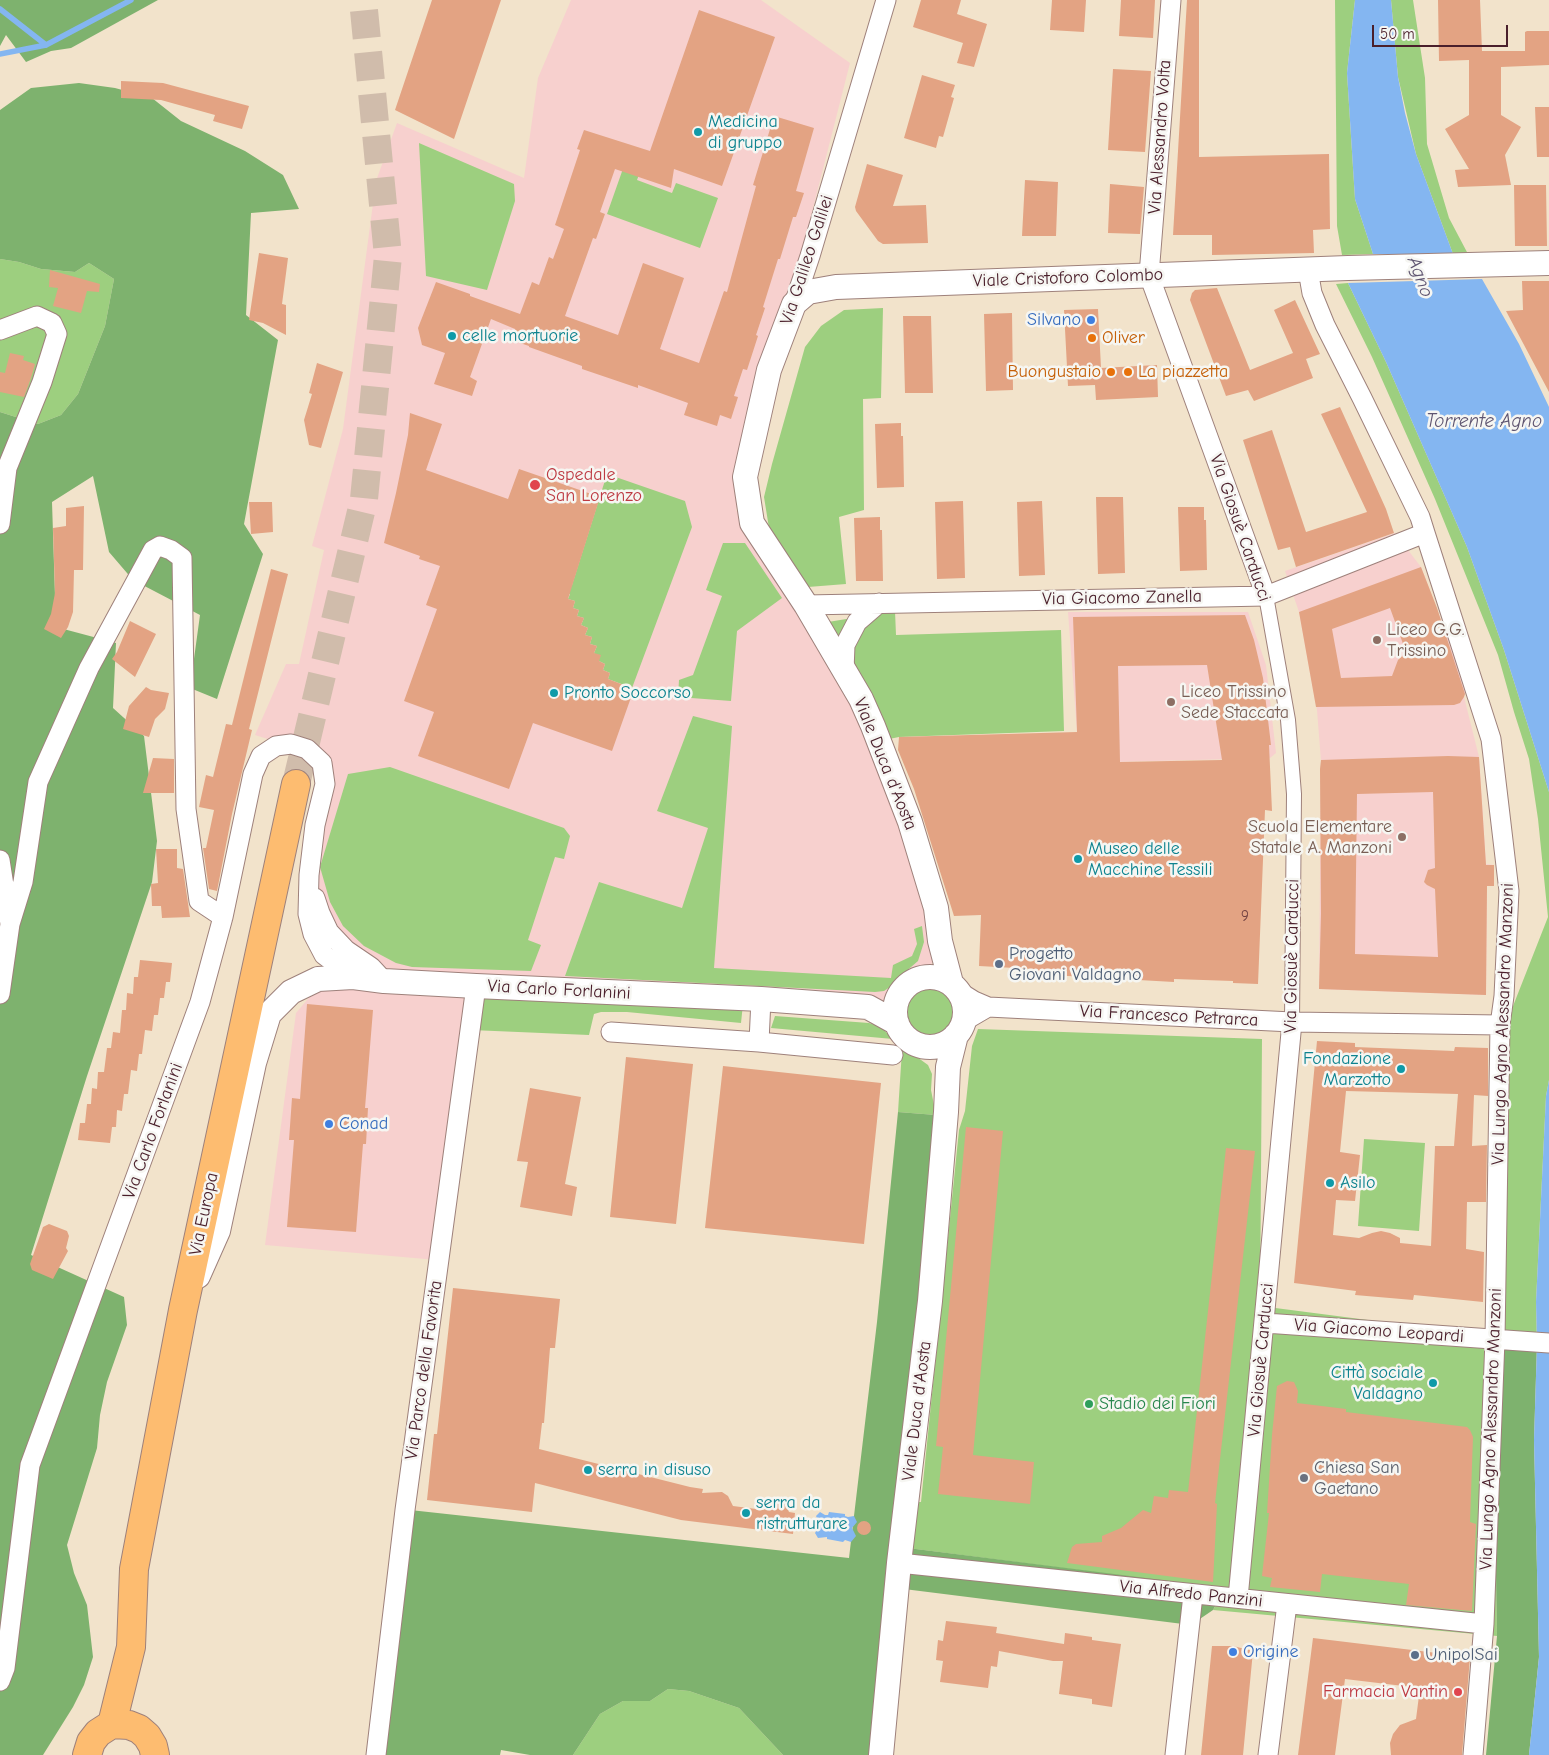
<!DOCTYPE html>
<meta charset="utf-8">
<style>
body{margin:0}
#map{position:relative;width:1549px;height:1755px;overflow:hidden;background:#f2e3cb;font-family:"Comic Neue",sans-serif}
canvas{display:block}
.scale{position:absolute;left:1372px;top:25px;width:136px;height:22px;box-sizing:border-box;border:2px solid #4a1f2b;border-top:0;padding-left:6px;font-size:15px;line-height:18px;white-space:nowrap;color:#4a1f2b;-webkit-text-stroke:4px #f6f6f2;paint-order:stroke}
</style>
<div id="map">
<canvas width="1549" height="1755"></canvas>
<div class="scale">50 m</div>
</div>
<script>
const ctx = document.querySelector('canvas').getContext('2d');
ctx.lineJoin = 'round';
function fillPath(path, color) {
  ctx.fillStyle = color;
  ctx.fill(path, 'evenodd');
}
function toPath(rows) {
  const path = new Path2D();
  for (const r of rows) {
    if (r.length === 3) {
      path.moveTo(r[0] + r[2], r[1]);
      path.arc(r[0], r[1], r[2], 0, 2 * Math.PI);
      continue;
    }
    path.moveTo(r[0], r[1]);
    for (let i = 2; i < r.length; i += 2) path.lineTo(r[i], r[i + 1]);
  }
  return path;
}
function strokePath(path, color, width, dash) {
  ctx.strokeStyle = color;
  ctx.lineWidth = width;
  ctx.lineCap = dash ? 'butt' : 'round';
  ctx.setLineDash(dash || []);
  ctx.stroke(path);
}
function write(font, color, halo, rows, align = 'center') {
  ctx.font = font + ' "Comic Neue",sans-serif';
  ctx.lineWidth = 5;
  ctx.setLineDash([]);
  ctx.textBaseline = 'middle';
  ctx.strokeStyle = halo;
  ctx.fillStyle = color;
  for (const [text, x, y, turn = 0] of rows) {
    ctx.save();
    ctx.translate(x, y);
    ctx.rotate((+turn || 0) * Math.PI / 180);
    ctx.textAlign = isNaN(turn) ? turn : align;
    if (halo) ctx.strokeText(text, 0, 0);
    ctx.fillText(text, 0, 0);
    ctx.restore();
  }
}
fillPath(toPath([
 [571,0,761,0,850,63,736,510,764,550,874,742,924,908,934,960,916,987,876,1013,477,990,437,1260,265,1245,296,1013,329,974,306,881,327,784,315,754,255,735,286,664,299,664,324,550,312,546,343,429,376,181,397,123,524,178,538,78],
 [1395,533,1421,567,1464,680,1466,688,1464,697,1479,757,1486,864,1494,865,1494,886,1487,886,1486,995,1319,989,1321,761,1317,710,1299,612,1285,571],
 [1068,612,1248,612,1266,665,1276,753,1270,758,1077,763,1077,732]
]), '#f7d0ce');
fillPath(toPath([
 [1335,0,1355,0,1347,73,1355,199,1373,254,1342,255,1337,226],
 [1391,0,1413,0,1425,78,1427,144,1449,218,1468,254,1453,254,1416,154,1398,77],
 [419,143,514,184,515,201,487,290,426,276],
 [625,163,641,169,637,180,672,193,676,183,718,198,700,248,607,214],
 [0,259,19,262,41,269,75,272,89,263,114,279,105,326,78,394,61,415,38,424,0,412],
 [1348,283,1386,362,1467,547,1504,650,1549,792,1549,1080,1546,1096,1536,1302,1537,1344,1492,1337,1497,1636,1213,1610,1225,1589,908,1548,914,1502,921,1502,959,1130,965,1111,972,1046,978,1029,1262,1039,1260,1306,1491,1336,1504,1029,1548,917,1538,819,1529,759,1514,712,1498,655,1435,499,1372,357,1336,284],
 [883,308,881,398,863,399,864,510,839,517,846,584,808,587,769,528,764,497,772,464,805,347,821,326,844,310],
 [607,474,685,501,692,527,632,688,608,679,610,673,603,670,605,664,599,661,594,653,597,646,590,644,592,637,585,635,588,628,581,625,584,618,577,616,579,610,573,608,575,601,568,599,570,594,566,593,572,585],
 [723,543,745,543,782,598,737,631,731,701,678,697,679,680,693,675,722,596,706,590],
 [895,611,896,635,1061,630,1064,731,899,737,874,742,822,623],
 [693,716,732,726,714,968,891,978,893,965,912,956,917,944,914,929,922,926,924,942,918,961,897,979,893,985,884,991,875,992,565,976,599,882,682,908,708,828,657,811],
 [390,767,564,828,570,836,564,859,555,857,528,940,541,945,531,971,412,967,396,963,364,946,343,926,330,902,320,867,348,774],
 [930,1011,24],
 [477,989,743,1004,741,1023,627,1012,601,1012,594,1014,589,1035,471,1030],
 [775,1016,869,1023,881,1027,893,1039,771,1028],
 [902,1050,910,1052,928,1065,932,1074,931,1090,936,1115,898,1112],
 [1364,1139,1425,1143,1419,1231,1358,1226],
 [668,1689,689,1691,739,1708,783,1755,573,1755,600,1714,623,1701,650,1701]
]), '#9dcf7f');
fillPath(toPath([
 [0,0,158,0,71,48,51,51,26,62,6,35,0,46],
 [79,83,115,88,152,98,181,121,245,151,283,175,299,209,251,213,246,315,278,340,244,524,263,554,217,699,190,688,200,615,133,580,109,552,93,476,52,502,56,627,116,643,113,708,144,736,157,841,152,882,87,1076,31,1255,124,1297,127,1325,107,1382,100,1415,97,1448,67,1545,74,1573,87,1605,93,1657,84,1685,73,1707,43,1755,0,1755,0,412,38,424,61,415,78,394,105,326,114,279,89,263,75,272,41,269,19,262,0,259,0,110,31,88],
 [898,1112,936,1115,908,1548,1225,1588,1213,1610,1191,1625,904,1589,885,1755,783,1755,739,1708,689,1691,668,1689,650,1701,623,1701,600,1714,573,1755,530,1755,501,1750,500,1755,384,1755,410,1510,849,1558,877,1322],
 [1492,1336,1537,1344,1534,1440,1539,1657,1529,1755,1486,1755,1497,1636]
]), '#7eb26e');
fillPath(toPath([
 [1355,0,1391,0,1398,77,1405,113,1416,154,1453,254,1373,254,1355,199,1347,73],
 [1482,279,1519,344,1549,407,1549,792,1504,650,1467,547,1386,362,1348,283],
 [1549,1080,1549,1755,1529,1755,1539,1657,1534,1440,1537,1344,1536,1302,1546,1096],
 [820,1512,825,1515,828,1515,829,1512,845,1514,845,1516,848,1517,854,1516,857,1522,852,1528,856,1536,851,1542,845,1540,843,1542,827,1539,827,1537,818,1538,815,1533,818,1528,819,1522,816,1516]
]), '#84b6f1');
strokePath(toPath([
 [0,9,46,45],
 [0,54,46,45,131,0]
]), '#84b6f1', 5.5);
fillPath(toPath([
 [432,0,501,0,454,139,395,110],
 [921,0,961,0,957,14,987,24,974,67,957,63,963,43,913,27],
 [1052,0,1086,0,1084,32,1050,30],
 [1121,0,1155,0,1153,38,1119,36],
 [1187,0,1199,0,1199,157,1329,154,1330,229,1313,230,1314,253,1212,255,1212,235,1173,235],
 [1438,0,1480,0,1482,51,1525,51,1525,32,1527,31,1549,31,1549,65,1501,67,1501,115,1521,127,1505,155,1511,185,1458,187,1455,170,1469,169,1445,129,1469,115,1469,60,1439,61],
 [699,10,775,37,722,186,674,169,671,188,615,169,600,212,605,214,596,239,593,238,565,316,618,335,643,263,684,278,660,349,699,363,724,291,727,292,756,186,753,185,774,116,814,128,796,191,804,193,796,217,793,217,780,259,778,259,763,307,765,308,756,335,758,336,747,370,743,369,734,396,738,397,731,419,720,415,717,426,684,415,688,403,638,385,638,388,582,369,582,366,529,347,529,346,520,343,515,329,491,319,470,377,477,381,472,396,434,384,445,353,422,345,418,328,436,282,470,294,470,296,520,314,532,282,539,285,549,257,553,259,564,229,555,225,580,150,577,149,584,130,650,151],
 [1113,69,1151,71,1145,152,1108,150],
 [922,75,955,85,951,97,954,98,943,137,939,136,936,148,904,138],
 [121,81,163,83,249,106,242,129,213,121,215,115,161,100,121,98],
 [1535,107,1549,107,1549,157,1537,157],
 [867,164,903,175,893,206,926,205,928,243,883,244,878,241,856,211,855,207],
 [1025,180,1058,182,1056,236,1022,236],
 [1110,184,1144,187,1140,234,1108,233],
 [1514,185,1546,185,1547,246,1515,246],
 [259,253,288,258,282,304,286,305,286,335,263,323,249,320],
 [50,270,100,284,99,292,87,291,81,313,53,306,58,288,49,287],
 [1522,281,1549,281,1549,392,1506,311,1523,310],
 [1217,288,1250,370,1293,353,1274,310,1295,300,1320,354,1306,359,1313,378,1254,401,1248,390,1226,396,1190,300,1192,293,1195,290],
 [1098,309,1101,368,1157,365,1158,397,1096,400,1095,385,1068,386,1064,310],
 [1012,313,1013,390,986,391,984,314],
 [903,316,931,316,933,393,905,393],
 [10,353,24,356,23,360,35,364,31,378,24,397,0,392,0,372,5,373],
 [317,363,343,372,321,448,309,445,304,420,312,394,309,393],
 [1340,407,1386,509,1394,533,1296,567,1290,547,1278,550,1243,440,1272,430,1306,532,1367,512,1321,414],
 [410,413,442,424,426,470,508,499,519,469,600,497,568,599,575,601,573,608,579,610,577,616,584,618,581,625,588,628,585,635,592,637,590,644,597,646,594,653,601,655,599,661,605,664,603,670,610,673,608,679,634,689,612,751,533,723,509,789,418,756,434,712,404,701,437,609,426,605,440,566,419,559,420,556,384,543,396,493,408,435],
 [901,423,901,436,903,436,904,487,877,488,875,424],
 [1096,497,1123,497,1125,573,1098,574],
 [963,501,965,578,937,579,935,502],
 [1042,501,1045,575,1019,576,1017,502],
 [249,502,272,502,273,532,251,534],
 [84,506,83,570,74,570,73,612,68,627,61,638,44,629,51,614,55,593,53,528,66,526,66,508],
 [1178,507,1204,507,1204,520,1206,520,1207,570,1180,571],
 [880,517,880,530,882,530,883,581,856,581,854,518],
 [1421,567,1437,608,1465,694,1464,697,1460,703,1454,705,1316,707,1299,612],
 [1390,608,1406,652,1398,660,1392,676,1341,678,1332,629],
 [271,569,288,574,249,729,252,730,232,814,217,891,209,889,203,848,206,848,214,810,199,807,206,775,213,777,226,724,232,725],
 [1245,615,1254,640,1263,678,1271,745,1269,745,1272,811,1265,810,1258,984,1233,983,1233,981,1174,979,1174,982,1033,974,1033,969,979,966,981,915,954,916,914,789,898,750,899,737,1077,732,1073,617],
 [1207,665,1222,760,1120,762,1118,666],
 [130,621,156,634,135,677,112,659,117,652],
 [146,687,151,690,169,693,165,709,155,719,149,737,123,729,129,706],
 [1448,756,1479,757,1486,865,1494,865,1494,886,1487,886,1486,995,1319,989,1321,914,1320,769,1321,760],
 [1433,792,1435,868,1428,870,1424,882,1427,885,1435,889,1438,957,1355,954,1357,794],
 [153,758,174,759,174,793,143,793],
 [156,849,177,849,177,868,183,869,190,917,162,918,161,906,152,906,151,884,158,883],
 [140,960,172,963,170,982,166,982,164,998,160,998,158,1015,154,1015,152,1031,145,1030,142,1054,139,1054,137,1071,131,1070,128,1094,124,1094,122,1111,117,1110,116,1127,112,1127,110,1143,78,1140,80,1123,85,1123,87,1104,91,1104,92,1088,97,1089,98,1072,104,1072,107,1048,111,1048,113,1032,120,1033,122,1010,126,1010,127,993,133,994,134,977,138,977],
 [307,1004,373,1010,365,1108,368,1108,366,1144,363,1144,356,1232,287,1227,294,1140,289,1140,292,1098,300,1099],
 [1317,1041,1355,1043,1355,1047,1454,1051,1455,1047,1488,1048,1488,1096,1474,1095,1472,1146,1487,1145,1486,1202,1467,1202,1466,1249,1484,1252,1483,1302,1414,1295,1413,1300,1355,1295,1356,1291,1294,1283],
 [1346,1091,1458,1094,1454,1146,1435,1146,1431,1246,1400,1243,1400,1238,1390,1233,1381,1231,1372,1233,1359,1238,1333,1235,1336,1200,1355,1201,1360,1155,1340,1152],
 [626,1057,693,1064,676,1224,610,1217],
 [723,1066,881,1083,864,1244,705,1228],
 [530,1088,581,1097,565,1184,577,1187,572,1216,520,1207,528,1162,517,1161],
 [966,1127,1003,1131,973,1455,1034,1462,1030,1504,938,1494,943,1447,936,1446],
 [1226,1148,1255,1151,1215,1503,1217,1504,1213,1582,1067,1563,1072,1547,1076,1544,1102,1542,1102,1536,1121,1528,1143,1510,1151,1513,1154,1496,1168,1498,1169,1490,1188,1492],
 [49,1224,67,1231,69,1236,66,1248,68,1251,53,1279,32,1270,30,1264,43,1227],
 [453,1288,560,1299,555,1348,550,1348,544,1423,542,1423,539,1449,690,1487,703,1489,702,1493,722,1492,728,1496,733,1506,764,1510,770,1500,776,1497,779,1498,785,1502,789,1512,795,1513,793,1534,681,1520,535,1483,532,1512,427,1500,434,1434,437,1434],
 [1287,1381,1294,1382,1298,1391,1297,1403,1346,1409,1346,1412,1467,1427,1470,1430,1473,1437,1470,1522,1476,1524,1472,1611,1406,1605,1409,1584,1322,1574,1320,1592,1270,1587,1272,1578,1262,1576,1269,1513,1267,1513,1272,1435,1277,1386],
 [864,1528,7],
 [946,1621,997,1627,996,1633,1064,1644,1065,1633,1092,1637,1092,1640,1121,1644,1112,1707,1092,1704,1092,1699,1059,1694,1063,1661,1053,1661,999,1651,997,1667,991,1666,988,1688,940,1682,943,1661,936,1660,938,1640,943,1641],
 [1313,1638,1470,1657,1462,1755,1391,1755,1390,1743,1393,1734,1400,1725,1416,1719,1420,1688,1345,1679,1335,1755,1298,1755],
 [1212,1646,1233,1646,1253,1651,1243,1755,1201,1755]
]), '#e3a383');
strokePath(toPath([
 [296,784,364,499,388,256,363,0]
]), '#d0bcab', 28, [28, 14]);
const pedestrian = toPath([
 [1266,596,1288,720,1294,794,1292,1022]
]);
const minor = toPath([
 [1171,0,1149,275,1266,596],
 [1308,270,1312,293,1325,325,1362,398,1420,517,1425,533,1491,739,1509,891,1504,996,1500,1025,1495,1339,1484,1624,1473,1755],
 [794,304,810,256,886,0],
 [0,330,37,316,52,323,57,334,42,382,7,468,0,524],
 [806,605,1266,596,1425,533],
 [844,671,845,645,857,622,879,603],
 [0,860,10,924,0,994],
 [315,898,320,913,329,932,346,950,371,967,384,981],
 [10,924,23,882,38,782,89,668,153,550,160,546,171,550,182,558,186,809,199,901,223,917],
 [958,991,974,1001,988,1007,1292,1022,1500,1025],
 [964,1021,988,1007],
 [611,1032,759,1042,893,1055],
 [759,1042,761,999],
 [1265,1323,1549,1343],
 [899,1563,1484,1624],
 [1238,1598,1292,1022],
 [0,1681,5,1668,30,1465,200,1002,223,917,253,774,261,756,276,746,291,744,307,749,322,763,325,784,315,825,309,875,308,914,313,934,324,955,353,977],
 [376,1755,405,1510,476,986],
 [1175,1755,1193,1595],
 [1268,1755,1287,1604]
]);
const tertiary = toPath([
 [930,1012,35],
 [951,983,940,941,936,908,910,822,873,726,861,699,806,605,752,523,745,477,769,370,794,304,808,292,836,287,1348,268,1549,263],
 [198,1276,218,1231,254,1063,269,1014,291,992,318,979,353,977,384,981,476,986,761,999,868,1007,897,1023],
 [881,1755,899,1563,930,1301,946,1112,948,1067,956,1035]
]);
const primary = toPath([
 [112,1724,131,1647,134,1569,183,1310,296,784],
 [87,1755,91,1742,98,1733,112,1724,129,1725,139,1729,147,1736,153,1746,155,1755]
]);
strokePath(pedestrian, '#9e817b', 16);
strokePath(minor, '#9e817b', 21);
strokePath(tertiary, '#9e817b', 26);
strokePath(primary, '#9e817b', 30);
strokePath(pedestrian, '#fff', 14);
strokePath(minor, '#fff', 19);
strokePath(tertiary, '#fff', 24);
strokePath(primary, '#fdbc70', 28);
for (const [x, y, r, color] of [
 [698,132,5,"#0f9aa8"],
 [1091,320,5,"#3f7fe0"],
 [452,336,5,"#0f9aa8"],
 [1092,338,5,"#e8710a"],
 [1111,372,5,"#e8710a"],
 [1128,372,5,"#e8710a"],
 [535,485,6,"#e0444e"],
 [1377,640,5,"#8d6e63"],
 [554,693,5,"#0f9aa8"],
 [1171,702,5,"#8d6e63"],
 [1402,837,5,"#8d6e63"],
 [1078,859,5,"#0f9aa8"],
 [999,964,5,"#5c6f8a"],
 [1401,1069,5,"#0f9aa8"],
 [329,1124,5,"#3f7fe0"],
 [1330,1183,5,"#0f9aa8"],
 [1433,1383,5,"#0f9aa8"],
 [1089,1404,5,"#2e9e5b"],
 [588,1470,5,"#0f9aa8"],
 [1304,1478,5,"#6b7280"],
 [746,1513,5,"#0f9aa8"],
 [1233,1652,5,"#3f7fe0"],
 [1415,1655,5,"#5c6f8a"],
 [1458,1692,5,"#e0444e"]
]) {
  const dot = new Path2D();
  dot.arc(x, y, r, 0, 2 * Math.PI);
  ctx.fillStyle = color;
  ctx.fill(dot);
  strokePath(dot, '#f6f6f2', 2);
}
write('15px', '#704041', null, [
 ["9",1245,917]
]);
write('18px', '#0d838f', '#f6f6f2', [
 ["Medicina",708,122],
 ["di gruppo",708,143],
 ["celle mortuorie",462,336],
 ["Pronto Soccorso",564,693],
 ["Museo delle",1088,849],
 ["Macchine Tessili",1088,870],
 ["Fondazione",1391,1059,"right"],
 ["Marzotto",1391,1080,"right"],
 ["Asilo",1340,1183],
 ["Città sociale",1423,1373,"right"],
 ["Valdagno",1423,1394,"right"],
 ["serra in disuso",598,1470],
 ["serra da",756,1503],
 ["ristrutturare",756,1524]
], 'left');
write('18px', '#4a1f2b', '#f6f6f2', [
 ["Via Alessandro Volta",1160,137,-86],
 ["Via Galileo Galilei",807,260,-72],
 ["Viale Cristoforo Colombo",1068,278,-2],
 ["Via Giosuè Carducci",1240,528,71],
 ["Via Giacomo Zanella",1122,598,-1],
 ["Viale Duca d'Aosta",885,764,68],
 ["Via Giosuè Carducci",1292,956,-89],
 ["Via Carlo Forlanini",559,990,3],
 ["Via Francesco Petrarca",1169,1016,3],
 ["Via Lungo Agno Alessandro Manzoni",1503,1024,-88],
 ["Via Carlo Forlanini",153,1131,-70],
 ["Via Europa",204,1214,-78],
 ["Via Giacomo Leopardi",1379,1331,4],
 ["Via Giosuè Carducci",1261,1360,-85],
 ["Via Parco della Favorita",424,1370,-82],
 ["Viale Duca d'Aosta",917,1411,-83],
 ["Via Lungo Agno Alessandro Manzoni",1491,1429,-88],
 ["Via Alfredo Panzini",1191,1594,6]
]);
write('18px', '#366cbe', '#f6f6f2', [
 ["Silvano",1081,320,"right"],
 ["Conad",339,1124],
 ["Origine",1243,1652]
], 'left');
write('18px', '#c56008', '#f6f6f2', [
 ["Oliver",1102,338],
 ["Buongustaio",1101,372,"right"],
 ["La piazzetta",1138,372]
], 'left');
write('18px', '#be3a42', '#f6f6f2', [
 ["Ospedale",546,475],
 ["San Lorenzo",546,496],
 ["Farmacia Vantin",1448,1692,"right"]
], 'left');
write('18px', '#785e54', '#f6f6f2', [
 ["Liceo G.G.",1387,630],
 ["Trissino",1387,651],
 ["Liceo Trissino",1181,692],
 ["Sede Staccata",1181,713],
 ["Scuola Elementare",1392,827,"right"],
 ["Statale A. Manzoni",1392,848,"right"]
], 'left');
write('18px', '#4e5e75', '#f6f6f2', [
 ["Progetto",1009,954],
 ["Giovani Valdagno",1009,975],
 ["UnipolSai",1425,1655]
], 'left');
write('18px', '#27864d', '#f6f6f2', [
 ["Stadio dei Fiori",1099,1404]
], 'left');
write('18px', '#5b616d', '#f6f6f2', [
 ["Chiesa San",1314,1468],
 ["Gaetano",1314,1489]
], 'left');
write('italic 19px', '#5e5470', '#f6f6f2', [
 ["Agno",1420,277,69],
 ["Torrente Agno",1484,422]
]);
</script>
